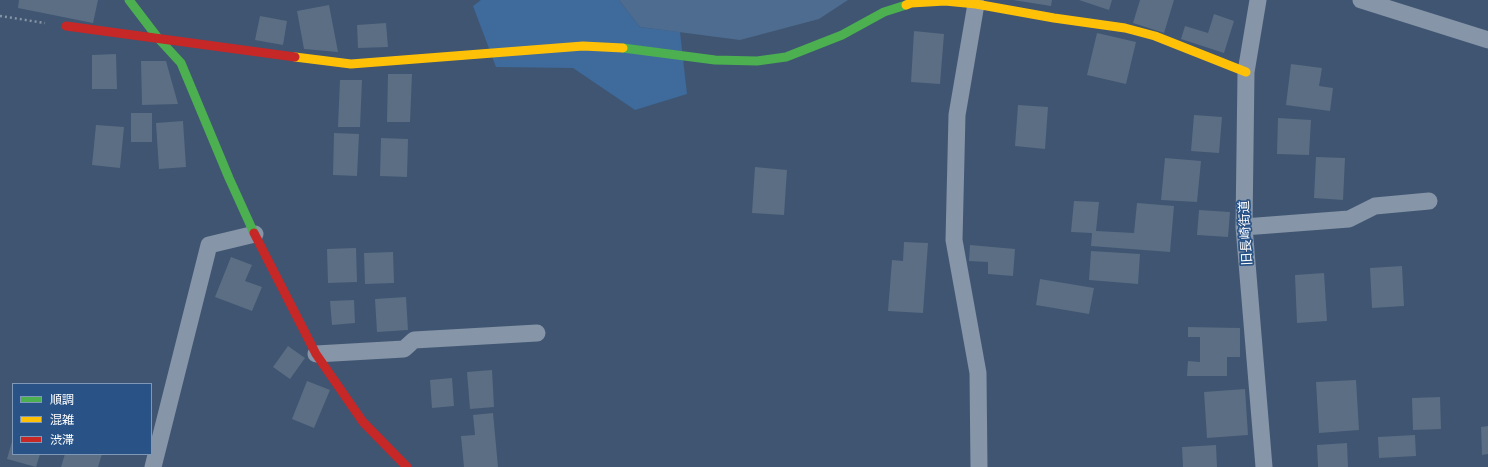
<!DOCTYPE html>
<meta charset="utf-8">
<style>
body{margin:0}
#map{position:relative;width:1488px;height:467px;overflow:hidden;background:#3f5571;font-family:"Noto Sans","Noto Sans JP",sans-serif}
canvas{display:block}
.legend{position:absolute;left:12px;top:383px;width:140px;height:72px;box-sizing:border-box;background:#295387;border:1px solid #7f98b7;margin:0;padding:5px 7px;list-style:none;font-size:12px;color:#fff}
.legend li{display:flex;align-items:center;gap:8px;height:20px}
.legend b{width:20px;border:1px solid #7f98b7}
</style>
<div id="map">
<canvas width="1488" height="467"></canvas>
<ul class="legend">
<li><b style="height:5px;background:#4caf50"></b>順調</li>
<li><b style="height:5px;background:#ffc107"></b>混雑</li>
<li><b style="height:5px;background:#c62828"></b>渋滞</li>
</ul>
</div>
<script>
const ctx = document.querySelector('canvas').getContext('2d');
ctx.lineJoin = 'round';
function fillPath(path, color) {
  ctx.fillStyle = color;
  ctx.fill(path, 'evenodd');
}
function toPath(rows) {
  const path = new Path2D();
  for (const r of rows) {
    path.moveTo(r[0], r[1]);
    for (let i = 2; i < r.length; i += 2) path.lineTo(r[i], r[i + 1]);
  }
  return path;
}
function strokePath(path, color, width, dash) {
  ctx.strokeStyle = color;
  ctx.lineWidth = width;
  ctx.lineCap = dash ? 'butt' : 'round';
  ctx.setLineDash(dash || []);
  ctx.stroke(path);
}
function write(font, color, halo, rows, align = 'center') {
  ctx.font = font + ' "Noto Sans","Noto Sans JP",sans-serif';
  ctx.lineWidth = 3.5;
  ctx.setLineDash([]);
  ctx.textBaseline = 'middle';
  ctx.strokeStyle = halo;
  ctx.fillStyle = color;
  for (const [text, x, y, turn = 0] of rows) {
    ctx.save();
    ctx.translate(x, y);
    ctx.rotate((+turn || 0) * Math.PI / 180);
    ctx.textAlign = isNaN(turn) ? turn : align;
    if (halo) ctx.strokeText(text, 0, 0);
    ctx.fillText(text, 0, 0);
    ctx.restore();
  }
}
fillPath(toPath([
 [481,0,619,0,640,27,680,32,687,94,635,110,573,68,496,67,473,6]
]), '#3e6a9c');
fillPath(toPath([
 [619,0,848,0,819,19,740,40,640,27]
]), '#4e6c8f');
fillPath(toPath([
 [19,0,98,0,93,23,18,8],
 [1013,0,1052,0,1051,6],
 [1079,0,1112,0,1109,10],
 [1140,0,1174,0,1164,33,1133,23],
 [329,5,338,52,304,49,297,11],
 [1214,14,1234,21,1224,53,1181,39,1185,26,1208,33],
 [260,16,287,21,283,45,255,40],
 [386,23,388,47,358,48,357,25],
 [914,31,944,34,940,84,911,82],
 [1097,33,1136,42,1126,84,1087,75],
 [116,54,117,89,92,89,92,55],
 [141,61,166,61,178,104,142,105],
 [1291,64,1322,68,1319,86,1333,88,1330,111,1286,105],
 [388,74,412,74,410,122,387,122],
 [340,80,362,80,360,127,338,127],
 [1018,105,1048,107,1045,149,1015,146],
 [131,113,152,113,152,142,131,142],
 [1194,115,1222,117,1219,153,1191,151],
 [1278,118,1311,120,1309,155,1277,154],
 [183,121,186,167,159,169,156,123],
 [96,125,124,127,120,168,92,165],
 [334,133,359,134,357,176,333,175],
 [381,138,408,139,407,177,380,176],
 [1316,157,1345,158,1343,200,1314,198],
 [1165,158,1201,161,1197,202,1161,200],
 [755,167,787,170,784,215,752,213],
 [1074,201,1099,202,1096,231,1134,233,1137,203,1174,206,1170,252,1091,246,1092,233,1071,232],
 [1199,210,1230,212,1228,237,1197,235],
 [904,242,928,243,923,313,888,311,892,260,903,261],
 [970,245,1015,249,1013,276,988,274,988,262,969,261],
 [356,248,357,282,328,283,327,249],
 [1091,251,1140,254,1138,284,1089,280],
 [393,252,394,283,365,284,364,253],
 [231,257,252,265,245,281,262,287,252,311,215,297],
 [1402,266,1404,306,1372,308,1370,268],
 [1324,273,1327,321,1297,323,1295,275],
 [1040,279,1094,288,1089,314,1036,305],
 [406,297,408,330,377,332,375,299],
 [354,300,355,323,332,325,330,301],
 [1188,327,1240,328,1240,357,1227,357,1227,376,1187,376,1188,361,1200,362,1200,337,1188,337],
 [288,346,305,358,290,379,273,367],
 [492,370,494,407,470,409,467,372],
 [452,378,454,406,432,408,430,380],
 [1356,380,1359,430,1319,433,1316,382],
 [307,381,330,390,314,428,292,419],
 [1245,389,1248,435,1207,438,1204,392],
 [1440,397,1441,429,1413,430,1412,398],
 [493,413,498,467,464,467,461,436,475,435,473,415],
 [1488,426,1488,454,1482,455,1481,427],
 [1415,435,1416,456,1379,458,1378,437],
 [13,438,13,454,40,454,36,467,7,459],
 [1347,443,1348,467,1318,467,1317,445],
 [1216,445,1217,467,1183,467,1182,447],
 [65,454,102,454,98,467,61,467]
]), '#5c6e84');
strokePath(toPath([
 [0,16,45,23]
]), '#8695a7', 2.5, [2, 3]);
strokePath(toPath([
 [1258,0,1246,72,1244,227,1264,467],
 [1361,0,1488,40],
 [976,4,957,115,954,240,978,373,979,467],
 [1244,227,1349,219,1375,206,1429,201],
 [316,354,404,349,414,340,537,333],
 [153,467,209,245,255,234]
]), '#8695a7', 17);
strokePath(toPath([
 [129,0,158,38,181,63,229,178,254,233],
 [623,48,715,60,757,61,786,57,842,35,884,12,906,5]
]), '#4caf50', 9);
strokePath(toPath([
 [906,5,911,3,945,1,976,4,1054,18,1125,28,1155,36,1246,72],
 [295,57,351,64,583,46,623,48]
]), '#ffc107', 9);
strokePath(toPath([
 [66,26,295,57],
 [254,233,316,354,363,422,407,467]
]), '#c62828', 9);
write('13px', '#fff', '#295387', [
 ["旧長崎街道",1246,233,-93]
]);
</script>
